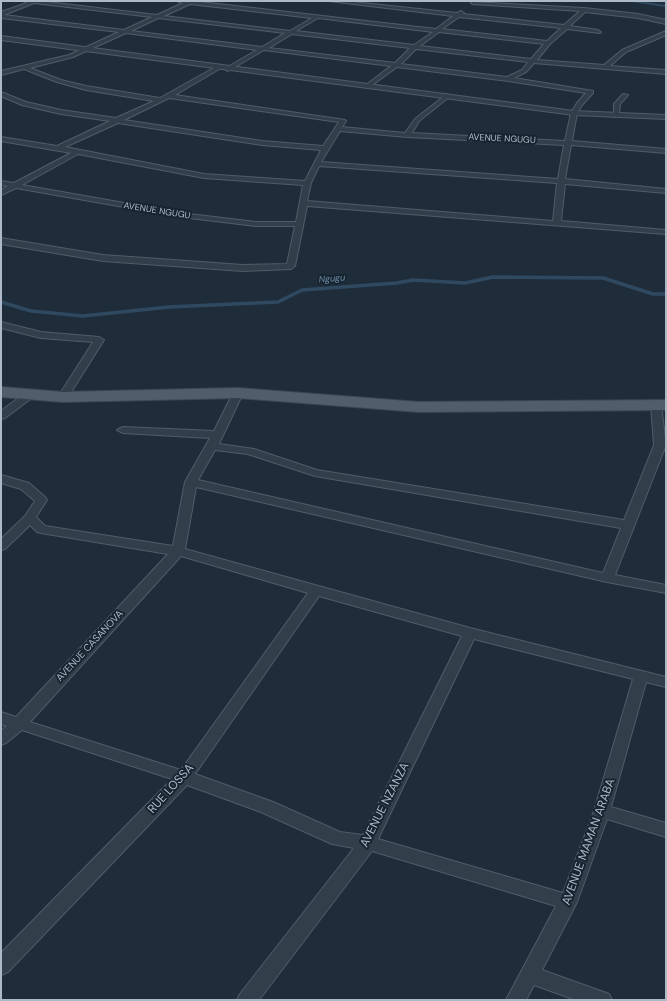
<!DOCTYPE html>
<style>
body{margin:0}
#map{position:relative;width:667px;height:1001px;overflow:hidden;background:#1f2d3a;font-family:"DM Sans",sans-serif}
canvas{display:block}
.frame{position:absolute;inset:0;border:2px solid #adb9c7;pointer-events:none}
</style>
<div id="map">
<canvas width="667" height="1001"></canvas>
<div class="frame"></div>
</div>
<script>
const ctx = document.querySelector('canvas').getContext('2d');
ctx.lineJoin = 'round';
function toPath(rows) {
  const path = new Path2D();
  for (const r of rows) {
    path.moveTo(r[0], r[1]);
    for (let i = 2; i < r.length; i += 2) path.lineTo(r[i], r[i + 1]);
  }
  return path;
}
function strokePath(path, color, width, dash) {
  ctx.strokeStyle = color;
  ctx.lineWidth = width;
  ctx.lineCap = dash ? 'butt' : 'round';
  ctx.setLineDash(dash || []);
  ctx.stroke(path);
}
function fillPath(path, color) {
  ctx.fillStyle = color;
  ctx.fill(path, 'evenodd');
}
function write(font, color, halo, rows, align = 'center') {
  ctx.font = font + ' "DM Sans",sans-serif';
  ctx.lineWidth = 4;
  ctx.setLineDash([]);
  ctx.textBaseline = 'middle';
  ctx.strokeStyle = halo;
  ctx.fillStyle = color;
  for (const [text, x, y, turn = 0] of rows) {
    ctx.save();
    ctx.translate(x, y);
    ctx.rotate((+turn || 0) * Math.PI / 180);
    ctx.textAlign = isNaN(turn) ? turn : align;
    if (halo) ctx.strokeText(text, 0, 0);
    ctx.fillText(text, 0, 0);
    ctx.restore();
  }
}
strokePath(toPath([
 [632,1,666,6]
]), '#2f4961', 2);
strokePath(toPath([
 [1,302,31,311,83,316,169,307,278,302,302,290,397,283,413,280,465,283,493,277,603,278,653,294,666,294]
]), '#2f4961', 3.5);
const minor = toPath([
 [24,1,39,1,157,15,183,3,176,1,192,1,436,29,453,16,329,1,344,1,457,13,461,11,464,13,463,14,564,25,580,11,473,4,471,3,473,2,584,8,638,14,666,20,666,24,638,18,585,12,570,26,598,30,601,32,600,33,567,29,550,44,537,60,604,65,622,50,666,31,666,35,626,52,610,66,666,70,666,74,534,63,526,72,514,78,593,91,593,93,582,105,577,113,572,141,666,149,666,153,571,145,565,179,666,189,666,193,565,184,561,221,666,230,666,234,307,206,295,266,291,269,243,271,103,261,1,244,1,238,103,255,243,265,287,264,295,226,256,226,181,217,16,188,1,195,1,190,8,186,1,185,1,181,14,183,71,153,1,141,1,137,57,146,110,121,61,114,22,105,1,96,1,92,26,102,61,110,116,118,154,101,86,90,57,82,24,69,1,75,1,71,69,55,119,32,1,18,1,12,27,3,24,1],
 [34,3,152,17,124,30,4,15,34,3],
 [190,4,312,18,290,31,164,16,190,4],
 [459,17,561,28,547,41,442,29,459,17],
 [158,18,285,33,262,47,131,31,158,18],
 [318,18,433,32,414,45,296,31,318,18],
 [439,32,544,44,531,59,420,46,439,32],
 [126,33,257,50,226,68,226,70,228,71,264,50,391,66,366,85,366,87,368,88,397,67,508,81,586,93,577,103,571,113,565,141,412,133,419,121,449,97,450,96,447,94,415,119,405,133,342,127,346,121,345,120,175,95,221,68,222,67,219,65,160,98,86,86,61,80,30,68,73,57,126,33],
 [292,34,410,48,395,63,269,48,292,34],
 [416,49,528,62,522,70,507,77,401,64,416,49],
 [169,98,339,122,323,146,262,141,124,120,169,98],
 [118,123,262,145,321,150,305,181,204,174,65,147,118,123],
 [340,131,407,137,564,145,558,179,321,162,340,131],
 [78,154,204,178,303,185,296,222,256,222,181,213,22,185,78,154],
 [319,166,557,183,553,221,307,201,311,183,319,166],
 [623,94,628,95,620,104,619,116,614,117,614,104,623,94],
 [1,322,41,332,99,337,104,340,68,397,63,400,58,397,93,342,41,338,1,328,1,322],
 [238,390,243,393,219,444,254,449,317,470,624,520,654,445,651,405,656,402,661,405,666,445,615,575,666,585,666,593,607,582,196,487,185,549,470,628,666,677,666,687,646,682,611,807,666,823,666,837,607,819,577,902,542,970,609,994,612,1000,576,1000,534,985,526,1000,506,1000,556,906,372,851,259,1000,237,1000,240,994,354,848,332,844,261,812,187,785,8,972,1,975,1,953,172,779,22,730,6,743,1,745,1,730,7,726,1,724,1,712,16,717,168,554,41,533,37,532,30,525,5,549,1,550,1,539,25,516,35,501,21,489,1,483,1,475,29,483,45,497,47,500,36,517,45,526,173,546,185,482,210,438,123,433,117,430,123,427,214,431,233,393,238,390],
 [215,450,248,454,315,476,621,528,603,573,198,480,215,450],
 [181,556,308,593,181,770,30,722,181,556],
 [319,596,462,636,363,835,340,832,273,802,195,774,319,596],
 [474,639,633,679,594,811,563,893,378,839,474,639],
 [29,392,34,395,33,397,5,418,1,419,1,411,25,393,29,392]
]);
const tertiary = toPath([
 [1,36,574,111,666,115,666,119,574,115,1,40,1,36]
]);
const primary = toPath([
 [1,387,63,392,238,388,419,402,666,400,666,410,419,412,238,398,63,402,1,397,1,387]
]);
strokePath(minor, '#505c68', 2);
strokePath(tertiary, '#505c68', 2);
strokePath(primary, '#3c4854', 2);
fillPath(minor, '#323f4a');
fillPath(tertiary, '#323f4a');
fillPath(primary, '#505e6b');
write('9px', '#adb9c7', '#18242f', [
 ["AVENUE NGUGU",502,139,3],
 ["AVENUE NGUGU",157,211,9]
]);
write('italic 9px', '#6a8eae', '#18242f', [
 ["Ngugu",332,279,-5]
]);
write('10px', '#adb9c7', '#18242f', [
 ["AVENUE CASANOVA",90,646,-47]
]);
write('12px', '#adb9c7', '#18242f', [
 ["RUE LOSSA",171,789,-48],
 ["AVENUE NZANZA",385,805,-63],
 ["AVENUE MAMAN ARABA",589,842,-70]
]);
</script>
